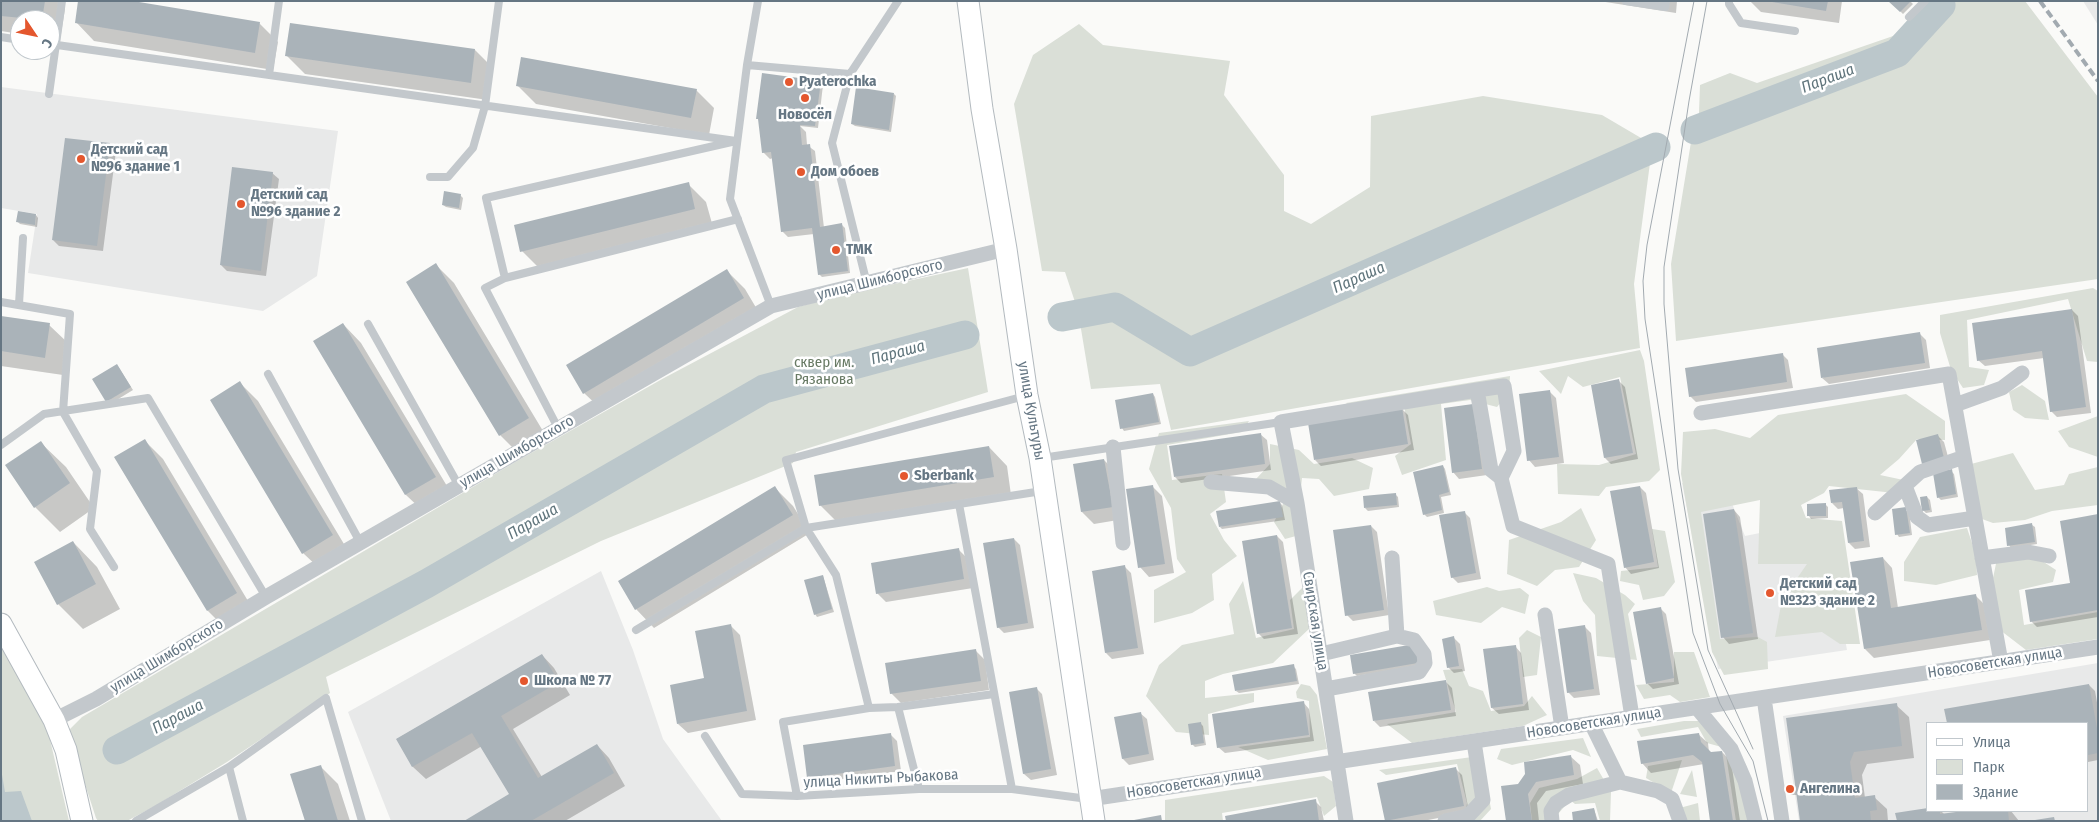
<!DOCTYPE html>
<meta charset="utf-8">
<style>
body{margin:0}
#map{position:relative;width:2099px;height:822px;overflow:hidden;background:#fafaf8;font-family:"Fira Sans Condensed",sans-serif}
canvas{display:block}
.frame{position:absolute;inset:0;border:2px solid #657683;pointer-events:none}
.legend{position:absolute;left:1926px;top:722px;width:162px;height:90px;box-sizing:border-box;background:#fff;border:1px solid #c1c8cd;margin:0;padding:6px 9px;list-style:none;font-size:15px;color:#657683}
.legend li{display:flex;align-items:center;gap:10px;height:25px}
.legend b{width:25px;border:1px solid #c1c8cd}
.north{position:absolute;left:10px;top:10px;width:50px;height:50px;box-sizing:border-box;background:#fff;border:1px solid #c1c8cd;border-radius:50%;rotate:124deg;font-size:14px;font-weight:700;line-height:20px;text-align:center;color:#657683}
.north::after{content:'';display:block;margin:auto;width:18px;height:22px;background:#e4572e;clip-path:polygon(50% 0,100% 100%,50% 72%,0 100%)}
</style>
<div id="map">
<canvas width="2099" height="822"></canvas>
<div class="frame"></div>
<ul class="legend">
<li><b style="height:6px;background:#fff"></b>Улица</li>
<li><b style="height:14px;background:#dadfd7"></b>Парк</li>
<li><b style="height:14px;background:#aab3b9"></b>Здание</li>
</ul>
<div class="north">С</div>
</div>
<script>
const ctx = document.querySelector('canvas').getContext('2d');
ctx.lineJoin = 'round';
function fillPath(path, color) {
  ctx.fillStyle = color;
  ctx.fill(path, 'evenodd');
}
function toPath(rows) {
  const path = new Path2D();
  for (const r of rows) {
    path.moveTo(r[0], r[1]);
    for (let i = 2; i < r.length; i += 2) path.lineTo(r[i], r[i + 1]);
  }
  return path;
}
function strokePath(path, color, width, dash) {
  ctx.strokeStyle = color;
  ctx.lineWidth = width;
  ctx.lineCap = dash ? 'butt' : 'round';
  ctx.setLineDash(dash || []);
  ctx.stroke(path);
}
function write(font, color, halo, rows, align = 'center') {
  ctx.font = font + ' "Fira Sans Condensed",sans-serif';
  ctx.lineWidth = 5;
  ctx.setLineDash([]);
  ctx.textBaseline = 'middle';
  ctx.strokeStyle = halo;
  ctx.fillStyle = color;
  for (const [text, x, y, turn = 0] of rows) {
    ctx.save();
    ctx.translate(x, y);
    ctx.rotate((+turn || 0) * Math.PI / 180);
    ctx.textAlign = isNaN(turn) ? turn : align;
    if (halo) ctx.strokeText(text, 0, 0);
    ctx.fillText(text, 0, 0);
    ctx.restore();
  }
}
fillPath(toPath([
 [2083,1,2098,1,2098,25],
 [1,87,338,131,317,276,263,311,28,273,37,214,1,208],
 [1721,476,1745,536,1824,520,1847,650,1718,669,1682,483],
 [601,571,633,650,663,739,722,821,391,821,348,712],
 [2098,663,2098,821,1799,821,1783,716],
 [1928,723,2088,723,2088,811,1928,811]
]), '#e8e9e9');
fillPath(toPath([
 [1933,1,2025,1,2098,97,2098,279,1676,341,1671,264,1691,142,1698,140,1700,85,1730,73,1757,83,1896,35],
 [1079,24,1103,45,1230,61,1224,95,1284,175,1284,211,1311,224,1370,187,1371,116,1483,96,1602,115,1653,145,1190,350,1116,306,1078,311,1065,272,1042,271,1014,104,1033,55],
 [1643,155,1650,163,1634,284,1640,348,1171,430,1160,384,1091,389,1079,317,1115,310,1190,354],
 [968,268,988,392,796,452,793,463,601,541,326,677,330,693,227,762,155,806,127,821,98,821,96,818,69,735,69,730,82,717,517,461,664,378,798,307,834,297],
 [2093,288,2098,291,2098,362,2087,361,2068,299,1967,320,1969,367,1989,370,1984,385,1963,388,1951,370,1940,333,1940,315],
 [1640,350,1644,361,1660,470,1649,481,1606,487,1599,496,1558,494,1557,464,1599,465,1636,454,1620,377,1583,387,1568,376,1561,394,1539,371],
 [1510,376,1509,392,1497,407,1470,400,1441,404,1446,460,1402,475,1395,456,1411,444,1404,406,1355,413,1346,403],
 [2022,385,2045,401,2049,420,2025,418,2013,410,2009,392],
 [1906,394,1945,421,1945,440,1917,439,1899,459,1880,475,1913,482,1913,495,1829,486,1824,493,1801,505,1806,518,1842,521,1860,644,1840,644,1822,632,1775,637,1782,600,1807,564,1758,564,1760,500,1701,512,1720,639,1758,637,1767,642,1768,669,1724,675,1712,652,1681,474,1683,432,1715,429,1750,438,1778,415],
 [2098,416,2098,457,2069,447,2058,431],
 [1249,421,1242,432,1167,445,1172,480,1222,474,1226,502,1210,514,1224,540,1237,556,1212,574,1214,600,1192,613,1154,623,1154,590,1186,572,1177,559,1171,508,1149,469,1159,433],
 [1270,444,1299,450,1314,464,1352,458,1373,468,1369,489,1334,496,1319,479,1302,478,1296,536,1285,539,1274,522,1284,502,1256,479,1270,464],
 [2013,453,2035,490,2064,485,2069,474,2098,467,2098,505,2052,511,2025,520,1993,523,1982,519,1971,464],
 [1581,508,1596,540,1579,567,1555,570,1537,586,1507,574,1509,540,1561,522],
 [1967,528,1976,555,1977,575,1936,585,1904,581,1904,562,1920,537],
 [1652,529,1665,531,1675,582,1664,596,1643,600,1639,585,1620,581,1621,571,1658,567],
 [2033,555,2056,570,2053,582,2019,590,2024,625,2098,612,2098,639,2026,650,2000,630,1993,578,1997,559],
 [1573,573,1596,578,1625,595,1635,604,1628,614,1637,660,1597,656,1595,615,1583,601],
 [1243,581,1256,638,1294,629,1290,600,1305,585,1311,627,1273,663,1223,674,1205,681,1205,698,1254,693,1254,702,1208,714,1209,735,1176,732,1146,696,1159,665,1182,645,1234,634,1229,604],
 [1487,587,1499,591,1520,588,1529,595,1525,614,1502,607,1481,623,1436,615,1433,601],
 [1527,630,1541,637,1537,675,1523,677,1519,638],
 [1,638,48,731,69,821,1,821],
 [1674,652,1694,652,1710,697,1680,702,1670,695,1644,699,1636,685,1674,682],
 [1462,669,1469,686,1483,691,1491,711,1524,706,1532,696,1547,715,1523,726,1412,743,1387,724,1456,712,1443,670],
 [1301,684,1310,686,1317,695,1327,749,1268,760,1238,747,1310,737,1309,701,1297,698,1296,692],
 [1684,721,1715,721,1733,741,1747,767,1753,821,1736,821,1725,748,1707,743,1698,727,1641,737,1637,729],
 [1583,738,1591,757,1573,750,1512,765,1497,759,1501,749],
 [1472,757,1484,771,1491,809,1480,821,1464,821,1467,803,1457,764,1386,775,1379,770],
 [1682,760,1671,793,1646,778,1648,766],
 [1597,768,1611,792,1610,821,1600,821,1595,803,1575,804,1570,800,1558,814,1558,821,1532,821,1530,803,1539,788,1577,779],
 [1692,770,1697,797,1680,794],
 [1324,776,1333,782,1336,806,1324,816,1317,797,1222,813,1223,821,1165,821,1165,800],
 [1698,803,1700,821,1682,821,1676,809]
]), '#dadfd7');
fillPath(toPath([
 [1,769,5,792,21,791,32,821,1,821]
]), '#bbc7cb');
fillPath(toPath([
 [1,1,58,1,65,9,60,40,50,39,50,20,20,20,20,34,1,31],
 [1599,1,1677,1,1676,13],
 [1750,1,1842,1,1839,23,1761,12],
 [1890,1,1910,1,1913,4,1903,14],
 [76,22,259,23,278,42,273,70,94,41],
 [475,50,493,68,488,100,305,74,287,56],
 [821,82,823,85,818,128,800,126,806,132,807,145,815,151,824,228,842,225,845,228,850,273,822,277,819,274,814,234,788,237,782,231,773,158,770,159,763,152],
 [518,86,696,90,714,108,709,135,536,104],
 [894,94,896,96,891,132,855,126,852,124],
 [110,145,116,151,103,251,59,246,53,240],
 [272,173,279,179,266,276,227,271,221,265],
 [688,184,706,202,713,227,540,269,522,251],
 [460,195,463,198,461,210,446,207,443,205],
 [36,215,38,218,37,227,20,224,17,221],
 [436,265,454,283,546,436,518,453,500,435],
 [727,271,745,289,761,316,603,411,584,393],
 [2072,310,2078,316,2091,413,2057,417,2051,411,2044,358,1985,366,1978,360],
 [1,317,49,325,68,343,63,375,1,366],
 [343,324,361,343,453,496,425,513,406,495,315,342],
 [1920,334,1926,340,1930,368,1829,384,1822,378],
 [1782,354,1788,360,1793,388,1696,402,1690,396],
 [119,368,133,390,110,404,94,380],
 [1619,381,1625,387,1638,459,1611,464,1605,458],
 [240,383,258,401,350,554,322,571,303,553],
 [1550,392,1556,398,1564,463,1535,467,1529,460],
 [1153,394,1155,397,1161,424,1124,431,1122,428],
 [1473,406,1487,475,1459,479,1453,472],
 [1402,409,1408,415,1414,450,1321,466,1315,460],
 [1260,434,1267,440,1271,470,1181,483,1175,477],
 [1938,436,1944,442,1950,464,1929,469],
 [145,441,163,459,254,611,226,629,208,611],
 [41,443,66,467,94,508,60,532,35,507],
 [989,447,1007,466,1011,495,838,523,820,505],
 [1104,460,1117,473,1124,519,1094,524,1082,512],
 [1443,466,1445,469,1451,495,1441,497,1444,513,1427,517,1424,514],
 [1951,471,1954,474,1958,497,1941,500,1938,497],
 [1152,486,1162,496,1174,573,1149,577,1140,567],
 [1640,487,1646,493,1659,568,1631,574,1625,567],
 [775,488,793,506,810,533,654,628,636,609,619,582],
 [1856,488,1863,494,1870,547,1855,549,1849,543,1844,508,1838,509,1832,503],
 [1395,494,1398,497,1399,507,1368,511,1365,508],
 [1927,497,1930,500,1932,512,1926,513,1923,510],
 [1279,502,1282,505,1285,520,1222,529,1220,527],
 [1825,504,1828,507,1828,518,1811,519,1809,516],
 [1734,510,1740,517,1758,639,1729,644,1723,637],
 [1893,510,1909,511,1912,535,1899,537,1897,534],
 [1464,512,1470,518,1481,579,1458,583,1452,577],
 [2098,516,2098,617,2037,627,2031,621,2071,584],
 [2032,525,2035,527,2037,544,2011,548,2009,545],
 [1371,526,1377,532,1389,615,1353,621,1347,615],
 [1277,536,1283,542,1298,634,1264,639,1258,633],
 [1014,539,1020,545,1034,628,1004,633,998,627],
 [73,542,97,567,120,609,83,629,58,604,36,562],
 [959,550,968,559,973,588,886,602,877,593],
 [1883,558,1892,568,1898,608,1976,596,1985,605,1990,640,1874,658,1865,649],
 [1125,567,1131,573,1144,654,1112,659,1106,653],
 [823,576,834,612,817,617,815,614],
 [1660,608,1666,614,1679,684,1653,689,1647,683],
 [731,626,740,635,756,720,688,733,678,724,706,679],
 [1585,627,1591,633,1600,695,1574,698,1568,692],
 [1454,638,1460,644,1465,671,1454,673,1448,667],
 [1415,645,1420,666,1357,676,1354,673],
 [1515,646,1521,653,1529,710,1499,714,1492,708],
 [976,651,985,660,989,690,901,703,891,693],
 [542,655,554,668,570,695,513,729,542,777,597,745,609,758,625,786,565,821,467,821,511,795,482,746,426,779,413,767,397,739],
 [1293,666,1296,669,1299,684,1239,693,1236,691],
 [1446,682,1452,688,1456,716,1380,727,1374,721],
 [2089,685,2095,691,2098,708,2098,760,2088,762,2088,723,1948,723,1946,710],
 [1036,688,1042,694,1057,775,1031,780,1024,774],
 [1303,702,1309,709,1314,741,1225,753,1218,747],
 [1896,705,1909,717,1914,758,1867,764,1862,775,1865,798,1874,797,1887,809,1888,821,1802,821,1798,795,1790,795,1788,792,1793,786,1797,791],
 [1140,713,1147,719,1154,760,1129,765,1123,759,1115,718],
 [1200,723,1203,726,1206,745,1195,747,1192,744],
 [890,734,897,741,901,771,815,783,809,777],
 [1698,734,1708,743,1709,752,1722,752,1731,761,1740,821,1711,821,1704,764,1651,773,1642,763],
 [1570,756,1580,765,1583,784,1546,791,1537,803,1539,821,1507,821,1519,785],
 [320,766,338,784,350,821,306,821],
 [1456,769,1462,775,1469,812,1423,821,1386,821],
 [1315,801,1321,807,1324,821,1227,821],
 [1594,809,1598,821,1575,821],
 [1928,811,1941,811,1945,815,1973,811,2011,811,2019,821,1898,821]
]), '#0003');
strokePath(toPath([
 [1695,130,1897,53,1941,5,1940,1],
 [1062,317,1115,307,1190,352,1656,147],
 [117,750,426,584,764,389,965,335]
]), '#bbc7cb', 29);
fillPath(toPath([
 [1,1,45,1,42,20,1,16],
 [78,1,133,1,260,22,255,53,75,23],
 [1766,1,1828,1,1826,11],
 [1888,1,1911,1,1900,12],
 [290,23,475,49,471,83,285,56],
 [521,57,697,89,691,118,516,86],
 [762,73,821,81,815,126,800,125,802,145,810,144,820,227,842,223,848,271,818,275,812,228,781,232,771,152,762,153,758,119,756,119],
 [856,87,894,93,889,130,851,124],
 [65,138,110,143,97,246,52,240],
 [232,167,273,172,261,271,220,265],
 [689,182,695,209,520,252,514,225],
 [444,191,461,194,459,208,442,205],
 [18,211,36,214,35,225,16,222],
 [436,263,529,418,499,436,406,282],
 [727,269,744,298,583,394,566,365],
 [2072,309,2086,407,2050,412,2042,351,1977,361,1972,323],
 [1,316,50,323,45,358,1,351],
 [343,323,436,477,405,495,313,341],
 [1920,332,1925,363,1821,378,1817,348],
 [1783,353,1787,382,1689,397,1685,368],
 [117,364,131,387,106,402,92,379],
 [1619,379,1633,453,1604,458,1591,385],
 [240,381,333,535,302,554,210,400],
 [1550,390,1559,457,1527,461,1519,394],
 [1153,393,1159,422,1120,429,1115,400],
 [1473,404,1482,469,1452,473,1444,408],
 [1402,407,1408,444,1314,460,1308,423],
 [1261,433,1265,464,1174,477,1169,446],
 [1938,434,1944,458,1922,464,1916,440],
 [145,439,237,593,207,611,114,457],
 [41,441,70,483,34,508,5,465],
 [989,446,994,477,819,506,814,475],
 [1104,459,1113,507,1081,512,1073,464],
 [1443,465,1449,492,1439,495,1442,510,1423,515,1413,472],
 [1952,469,1956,494,1937,498,1933,473],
 [1153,485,1165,564,1138,568,1126,489],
 [775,486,793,515,635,610,618,581],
 [1640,486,1654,562,1624,568,1610,491],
 [1857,487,1864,541,1848,543,1842,502,1831,503,1829,490],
 [1396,493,1397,505,1364,508,1363,496],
 [1927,496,1930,510,1922,511,1920,497],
 [1280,501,1283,517,1219,527,1216,511],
 [1826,503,1826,516,1807,516,1807,504],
 [1906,507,1910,533,1895,535,1892,509],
 [1734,509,1753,633,1721,638,1703,514],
 [1465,511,1476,573,1451,578,1439,515],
 [2098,514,2098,610,2030,622,2025,590,2070,583,2060,521],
 [2032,523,2035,542,2007,546,2005,528],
 [1371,525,1384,610,1345,616,1333,530],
 [1277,535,1292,628,1257,634,1242,541],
 [1014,538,1028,623,997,628,983,543],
 [73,541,96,584,57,605,34,562],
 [959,548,964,579,876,594,871,563],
 [1883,557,1891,608,1976,594,1982,630,1864,649,1850,562],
 [1125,565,1138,648,1105,653,1092,571],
 [823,575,832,609,814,615,804,580],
 [1661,607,1674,678,1646,684,1633,612],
 [731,624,747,711,677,724,670,685,704,678,695,631],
 [1585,625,1594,689,1567,693,1558,629],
 [1454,636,1459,666,1447,668,1442,639],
 [1415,644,1418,663,1353,674,1350,655],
 [1516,645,1523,704,1491,708,1483,649],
 [976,649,981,681,890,694,885,663],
 [542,654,559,682,501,716,538,778,597,744,614,773,531,821,464,821,509,794,472,733,412,767,396,739],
 [1294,664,1297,681,1235,691,1232,675],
 [1446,680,1451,710,1373,721,1368,692],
 [2089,684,2098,734,2098,753,2088,755,2088,723,1947,723,1944,709],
 [1037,687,1051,769,1023,774,1009,692],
 [1304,701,1309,735,1217,748,1212,714],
 [1897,703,1902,746,1854,752,1850,762,1855,798,1875,795,1877,810,1870,811,1871,821,1800,821,1786,718],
 [1141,712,1149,754,1122,759,1114,717],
 [1201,722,1204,743,1191,745,1188,724],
 [891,733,895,766,807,778,803,745],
 [1699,733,1701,742,1711,752,1722,751,1733,821,1710,821,1702,762,1693,755,1641,764,1637,741],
 [1571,755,1574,775,1536,782,1528,794,1532,821,1506,821,1501,786,1518,784,1525,774,1524,762],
 [321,765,338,821,305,821,290,774],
 [1456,767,1464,806,1385,821,1377,783],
 [1786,785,1793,785,1794,792,1787,793],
 [1316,799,1319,821,1226,821,1225,816],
 [1594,808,1597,821,1573,821,1572,812],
 [1928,808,1928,811,1940,811,1940,814,1964,811,2008,811,2009,821,1897,821,1895,813],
 [1161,815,1162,821,1135,821,1134,820],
 [2054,817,2055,821,2035,821,2035,820]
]), '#aab3b9');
const secondary = toPath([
 [968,1,982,109,1006,249,1027,395,1040,458,1094,821],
 [1,624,54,720,66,750,82,821]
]);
strokePath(secondary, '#b3babf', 23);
strokePath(toPath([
 [1626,1,1665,7,1666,1],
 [1729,1,1729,4,1741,23,1795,31],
 [1909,17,1925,1],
 [1,37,20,40],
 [50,44,736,141,486,198,505,278,485,288,558,428],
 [747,65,758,1],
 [269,75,279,1],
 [49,94,62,1],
 [430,177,448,177,473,148,485,106,499,1],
 [505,278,738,219],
 [867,284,832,143,850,74,898,1],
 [1,302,70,314,63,412,97,471,90,529,114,567],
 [19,304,23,238],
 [771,306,730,199,747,65,850,74],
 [368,324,459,486],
 [268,374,360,542],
 [1,445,44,414,148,398,266,597],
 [1042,458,1281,422],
 [959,504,1012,789],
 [636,630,806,528,1042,491],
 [898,707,994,694],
 [869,708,836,575,806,528,786,460,1025,396],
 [705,736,742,794,797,796,919,789,1012,789,1088,799],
 [229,767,243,821],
 [797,796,783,722,869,708,898,707,919,789],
 [136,821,229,767,326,698,362,821]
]), '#c3c8cc', 8);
strokePath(toPath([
 [1477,390,1504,386,1514,451,1501,478],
 [1955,405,2002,388,2022,373],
 [1701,413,1949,374,2001,662],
 [1113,447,1123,543],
 [1211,482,1269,487,1297,503],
 [1905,486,1917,517,1928,525,1975,518],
 [1875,513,1920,472,1964,457],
 [1392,558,1397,636],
 [1982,558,2028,552,2049,556],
 [1545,615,1562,728],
 [1321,654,1397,636,1414,640,1424,654,1425,663,1419,672,1326,689],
 [1764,698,1782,821],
 [1697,708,1731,749,1745,781,1755,821],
 [54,720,96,699,266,597,771,306,1006,249],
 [1591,723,1620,782,1658,791,1672,799,1680,821],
 [1090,799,2098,647],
 [1346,821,1297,503,1281,422,1477,390,1491,470,1501,478,1513,526,1608,564,1632,717],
 [1445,821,1468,816,1483,800,1474,742],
 [1552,821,1551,811,1556,803,1569,795,1620,782]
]), '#c3c8cc', 15);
strokePath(secondary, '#fff', 21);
strokePath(toPath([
 [1694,1,1647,245,1643,281,1645,319,1693,633,1720,704,1753,761,1768,821],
 [1707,1,1689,101,1664,267,1664,304,1678,469,1708,650,1753,749]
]), '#a2aab0', 1);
strokePath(toPath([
 [2040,1,2098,81]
]), '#a2aab0', 4, [8, 4]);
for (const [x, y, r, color] of [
 [789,82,5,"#e4572e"],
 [805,98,5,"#e4572e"],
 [81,159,5,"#e4572e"],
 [801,172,5,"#e4572e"],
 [241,204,5,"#e4572e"],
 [836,250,5,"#e4572e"],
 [904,476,5,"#e4572e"],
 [1770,593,5,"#e4572e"],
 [524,681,5,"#e4572e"],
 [1790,789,5,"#e4572e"]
]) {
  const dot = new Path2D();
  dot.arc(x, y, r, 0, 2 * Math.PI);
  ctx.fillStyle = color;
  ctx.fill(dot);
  strokePath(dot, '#fff', 2);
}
write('bold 15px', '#657683', '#fff', [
 ["Pyaterochka",799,82],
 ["Новосёл",805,115,"center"],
 ["Детский сад",91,150],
 ["№96 здание 1",91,167],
 ["Дом обоев",811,172],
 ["Детский сад",251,195],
 ["№96 здание 2",251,212],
 ["ТМК",846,250],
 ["Sberbank",914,476],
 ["Детский сад",1780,584],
 ["№323 здание 2",1780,601],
 ["Школа № 77",534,681],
 ["Ангелина",1800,789]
], 'left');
write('15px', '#657683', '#fff', [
 ["улица Шимборского",880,280,-14],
 ["улица Культуры",1031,411,80],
 ["улица Шимборского",517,452,-30],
 ["Свирская улица",1315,621,81],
 ["улица Шимборского",167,656,-31],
 ["Новосоветская улица",1995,663,-9],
 ["Новосоветская улица",1594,723,-9],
 ["улица Никиты Рыбакова",881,779,-3],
 ["Новосоветская улица",1194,783,-9]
]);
write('15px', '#687a64', '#fff', [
 ["сквер им.",824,363],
 ["Рязанова",824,380]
]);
write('italic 16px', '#60757c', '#fff', [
 ["Параша",1828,79,-21],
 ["Параша",1359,278,-24],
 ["Параша",898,353,-15],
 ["Параша",533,522,-30],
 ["Параша",178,717,-28]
]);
</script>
